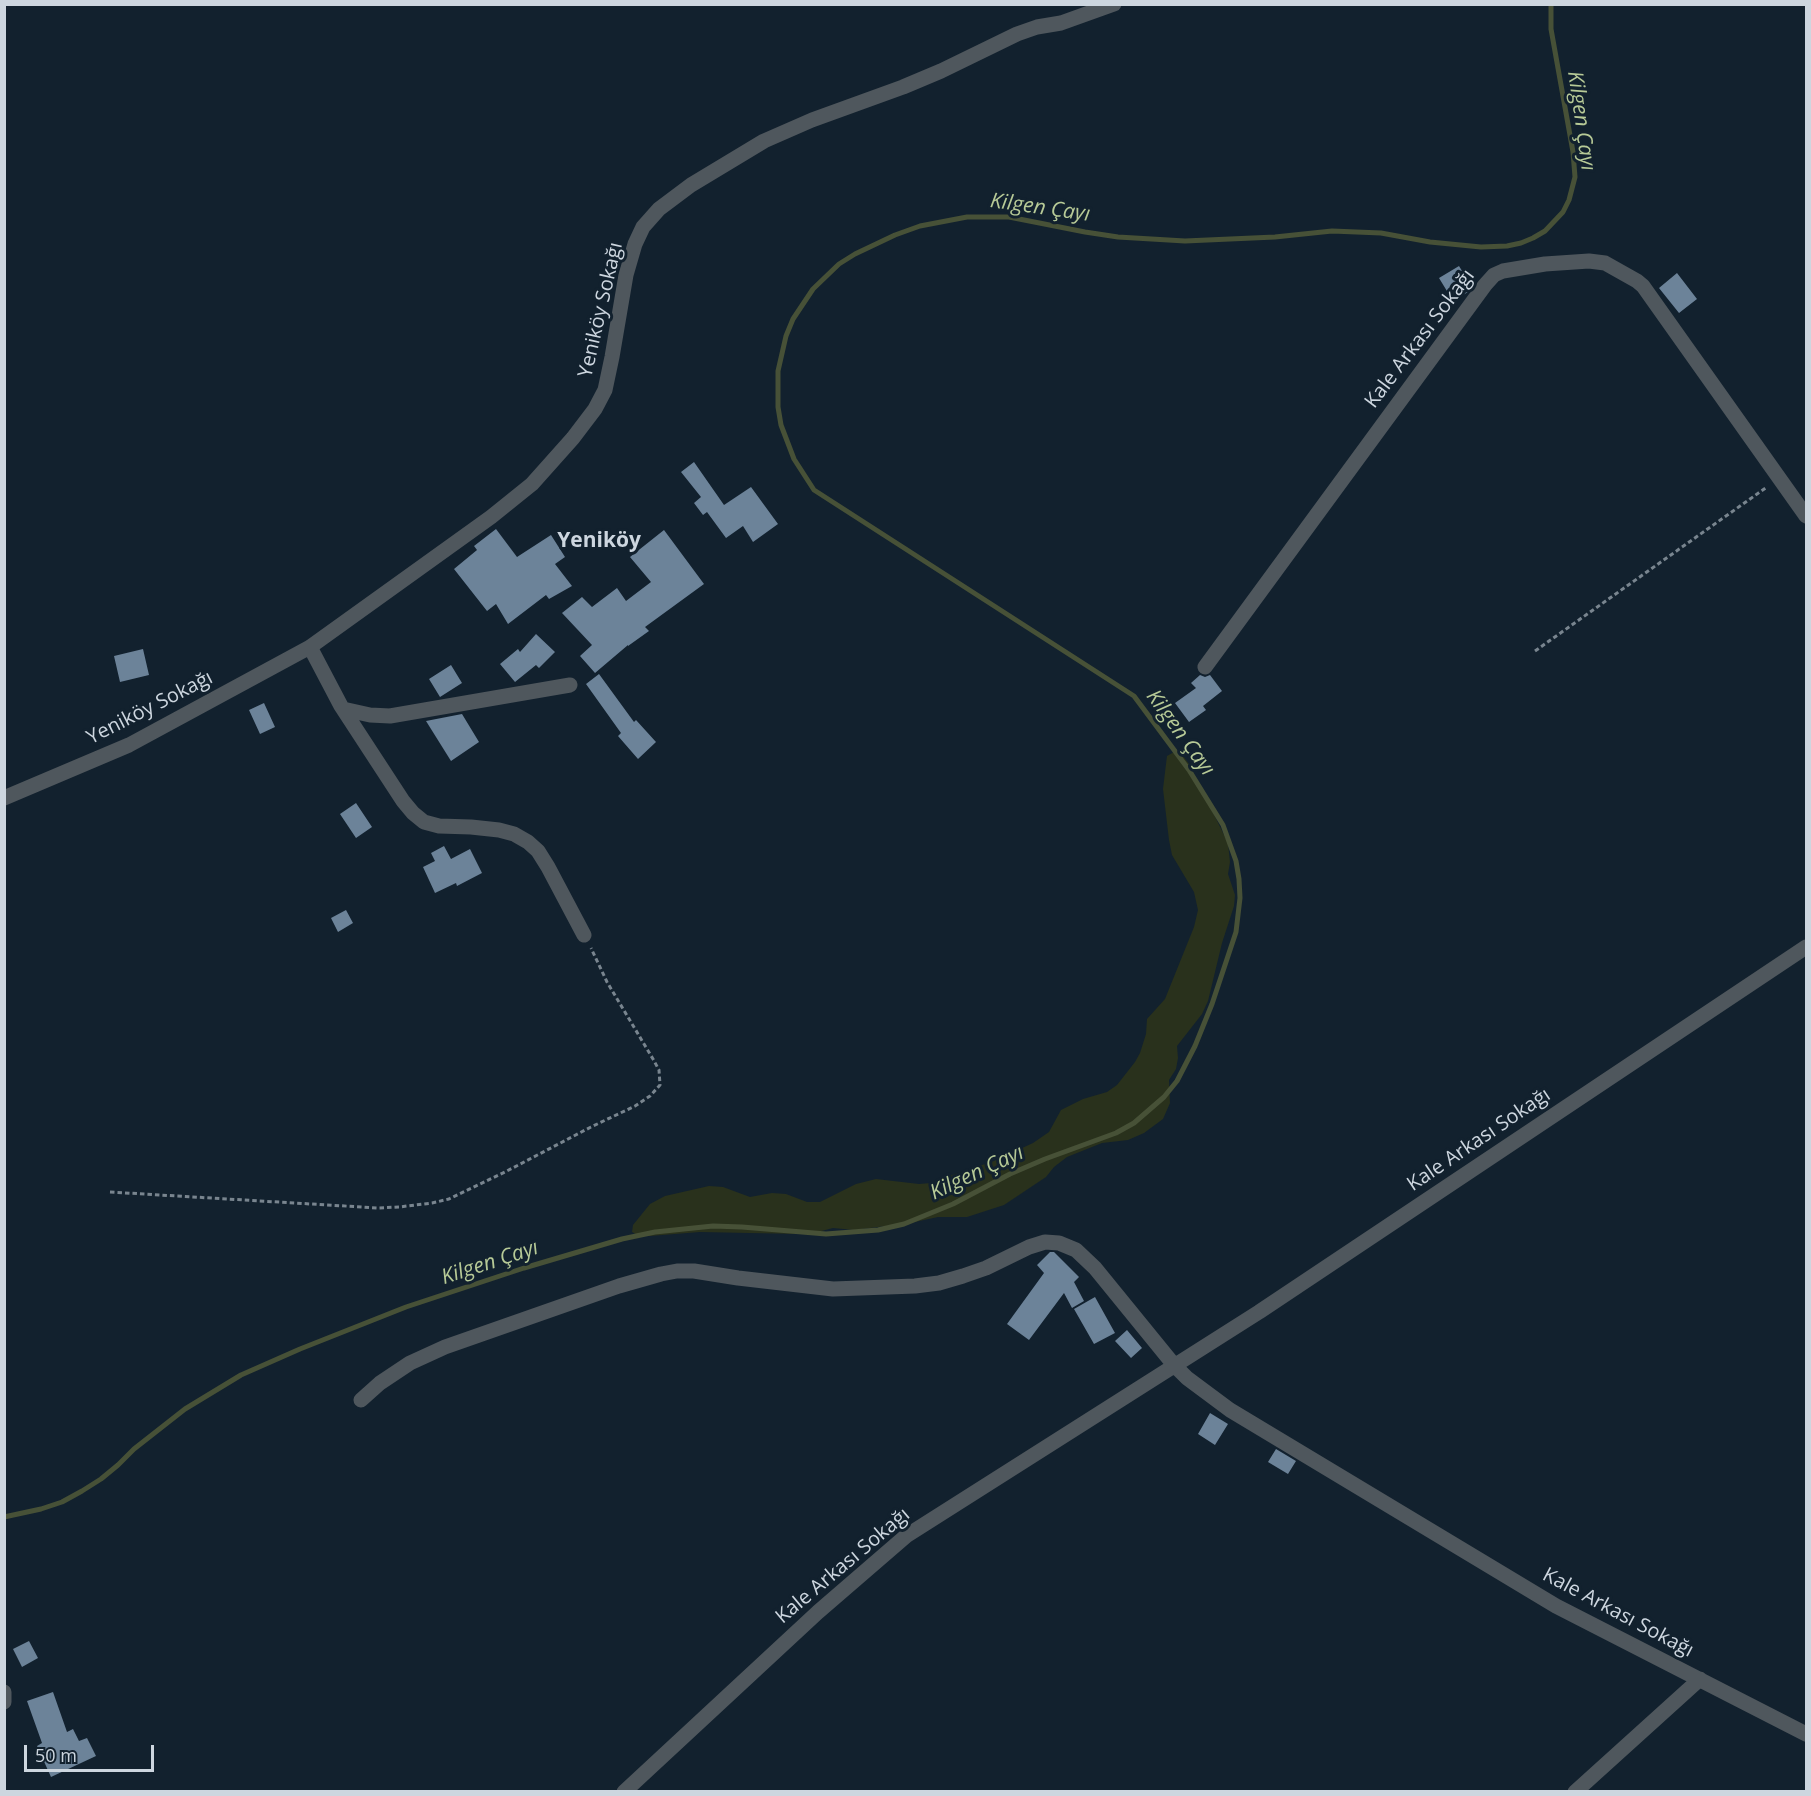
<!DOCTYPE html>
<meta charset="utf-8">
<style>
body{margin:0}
#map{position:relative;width:1811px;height:1796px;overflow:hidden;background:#12212e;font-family:"Open Sans",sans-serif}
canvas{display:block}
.frame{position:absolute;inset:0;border:6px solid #cdd6df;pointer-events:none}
.scale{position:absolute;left:24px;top:1745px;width:130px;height:27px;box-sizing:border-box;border:3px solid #cdd6df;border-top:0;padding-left:8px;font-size:18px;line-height:21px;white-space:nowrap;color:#cdd6df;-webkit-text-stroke:4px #12212e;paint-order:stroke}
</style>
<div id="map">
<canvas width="1811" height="1796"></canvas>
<div class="frame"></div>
<div class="scale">50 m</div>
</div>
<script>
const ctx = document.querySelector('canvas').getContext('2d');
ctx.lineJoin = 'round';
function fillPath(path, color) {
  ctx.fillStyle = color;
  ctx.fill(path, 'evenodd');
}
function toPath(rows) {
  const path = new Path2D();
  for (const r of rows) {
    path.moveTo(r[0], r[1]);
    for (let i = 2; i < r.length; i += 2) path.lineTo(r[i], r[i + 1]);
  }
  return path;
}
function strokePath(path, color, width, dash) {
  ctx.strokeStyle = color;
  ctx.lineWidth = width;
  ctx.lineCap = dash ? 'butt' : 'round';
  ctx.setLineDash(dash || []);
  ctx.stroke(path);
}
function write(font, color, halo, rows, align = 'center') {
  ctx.font = font + ' "Open Sans",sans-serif';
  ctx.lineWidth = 6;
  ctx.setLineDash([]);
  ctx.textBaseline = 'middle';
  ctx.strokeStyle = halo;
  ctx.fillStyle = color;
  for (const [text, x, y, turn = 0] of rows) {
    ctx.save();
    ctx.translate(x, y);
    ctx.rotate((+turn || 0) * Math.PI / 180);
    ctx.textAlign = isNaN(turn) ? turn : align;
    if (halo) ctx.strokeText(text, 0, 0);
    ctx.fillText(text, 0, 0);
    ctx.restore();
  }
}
fillPath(toPath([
 [1174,752,1183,756,1189,764,1228,843,1230,862,1228,874,1235,895,1234,906,1222,943,1208,1001,1202,1014,1177,1046,1178,1058,1176,1069,1169,1080,1170,1103,1163,1119,1144,1133,1128,1140,1102,1143,1067,1157,1054,1167,1046,1177,1004,1205,967,1217,938,1217,910,1223,854,1230,833,1228,814,1233,798,1234,700,1232,650,1236,639,1236,632,1232,633,1225,650,1204,665,1196,709,1186,723,1187,750,1197,772,1193,786,1194,807,1202,820,1202,856,1184,876,1179,919,1184,931,1183,943,1178,994,1161,1033,1143,1049,1132,1061,1110,1083,1099,1107,1092,1117,1085,1135,1062,1140,1053,1146,1034,1147,1019,1165,999,1194,927,1198,910,1194,892,1172,855,1169,840,1163,789,1167,756]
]), '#29311c');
strokePath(toPath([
 [4,1517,41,1509,62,1502,82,1491,101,1479,118,1465,134,1449,185,1409,241,1375,300,1349,406,1307,524,1268,622,1239,655,1232,713,1226,742,1227,826,1234,878,1230,904,1224,953,1204,1010,1174,1045,1159,1116,1133,1134,1123,1164,1097,1177,1081,1195,1046,1212,1004,1236,932,1240,898,1239,879,1236,861,1223,825,1189,770,1134,696,814,490,794,459,781,425,778,407,778,371,786,336,793,319,813,289,839,264,855,254,895,235,920,226,967,217,1009,217,1085,232,1118,237,1185,241,1275,237,1332,231,1381,233,1430,242,1481,247,1507,246,1521,243,1533,238,1545,231,1563,212,1569,200,1575,177,1573,152,1551,29,1551,4]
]), '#475137', 5);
fillPath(toPath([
 [1459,266,1472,287,1468,292,1453,301,1439,278],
 [1677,273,1697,299,1679,313,1659,288],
 [694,462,724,505,751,487,778,524,753,542,743,526,726,538,707,512,703,515,694,503,701,497,681,472],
 [496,529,517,557,551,535,565,557,555,564,572,586,549,599,546,595,508,624,496,604,487,611,454,569,477,550,474,546],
 [664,530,704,584,645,627,649,631,628,646,628,645,595,673,580,656,592,645,562,613,582,597,592,607,617,588,626,601,651,582,630,557],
 [536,634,555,652,539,668,536,665,515,682,500,664,518,649,520,652],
 [143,649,149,675,120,682,114,656],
 [451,665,462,683,440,697,429,679],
 [599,674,634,722,636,720,656,742,638,759,618,736,621,733,586,684],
 [1200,675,1205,677,1210,675,1222,691,1203,706,1206,710,1189,722,1175,703,1196,688,1191,683],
 [264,703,275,727,260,734,249,710],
 [462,714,479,742,451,761,426,721],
 [356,803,372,827,356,838,340,814],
 [444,846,451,859,470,849,482,873,457,886,456,883,435,893,423,867,435,861,431,853],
 [346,910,353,923,338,932,331,918],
 [1050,1252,1054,1252,1079,1277,1074,1282,1084,1301,1072,1308,1064,1293,1029,1340,1007,1324,1044,1273,1037,1265],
 [1095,1297,1115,1333,1094,1344,1074,1309],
 [1127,1330,1142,1348,1131,1358,1115,1341],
 [1210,1413,1228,1424,1215,1445,1198,1434],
 [1276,1449,1296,1461,1288,1474,1268,1462],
 [29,1641,38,1658,22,1667,13,1649],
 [53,1692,67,1732,73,1729,79,1741,87,1738,96,1756,51,1777,37,1746,42,1743,27,1701]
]), '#6c8399');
strokePath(toPath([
 [1535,651,1767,487],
 [110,1192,378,1208,399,1207,432,1203,449,1199,505,1172,591,1127,635,1106,650,1096,660,1085,659,1070,653,1059,607,982,591,948]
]), '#79858f', 3, [4.5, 3]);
strokePath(toPath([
 [310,647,341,706,403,801,413,813,424,822,439,826,471,827,499,830,514,834,528,842,538,851,548,867,584,935],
 [1205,667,1485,285,1494,275,1503,271,1545,264,1589,261,1605,263,1637,281,1643,286,1806,516],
 [343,709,370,715,390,716,570,685],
 [4,798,129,745,310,647,491,517,532,484,573,438,595,409,605,390,612,357,626,275,635,244,643,227,659,209,691,185,764,141,812,120,903,87,941,71,1017,34,1037,27,1061,23,1114,4],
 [361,1400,380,1383,410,1363,445,1347,619,1286,661,1274,677,1271,694,1271,738,1278,833,1289,915,1286,939,1283,963,1276,986,1268,1029,1247,1045,1242,1059,1243,1076,1250,1095,1268,1174,1365,1187,1378,1230,1410,1556,1606,1806,1734],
 [4,1692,4,1702],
 [624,1792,818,1612,906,1536,1259,1312,1806,947],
 [1575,1792,1700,1679]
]), '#4f575d', 15);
write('20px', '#cdd6df', '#12212e', [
 ["Yeniköy Sokağı",601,310,-77],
 ["Kale Arkası Sokağı",1420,339,-53],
 ["Yeniköy Sokağı",150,708,-27],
 ["Kale Arkası Sokağı",1479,1140,-34],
 ["Kale Arkası Sokağı",843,1566,-40],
 ["Kale Arkası Sokağı",1618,1613,28]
]);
write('italic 21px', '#b7ca97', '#12212e', [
 ["Kilgen Çayı",1581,121,82],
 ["Kilgen Çayı",1040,208,8],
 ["Kilgen Çayı",1180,733,54],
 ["Kilgen Çayı",977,1173,-25],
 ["Kilgen Çayı",490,1263,-18]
]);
write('bold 21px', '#cdd6df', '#12212e', [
 ["Yeniköy",599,541]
]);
</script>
